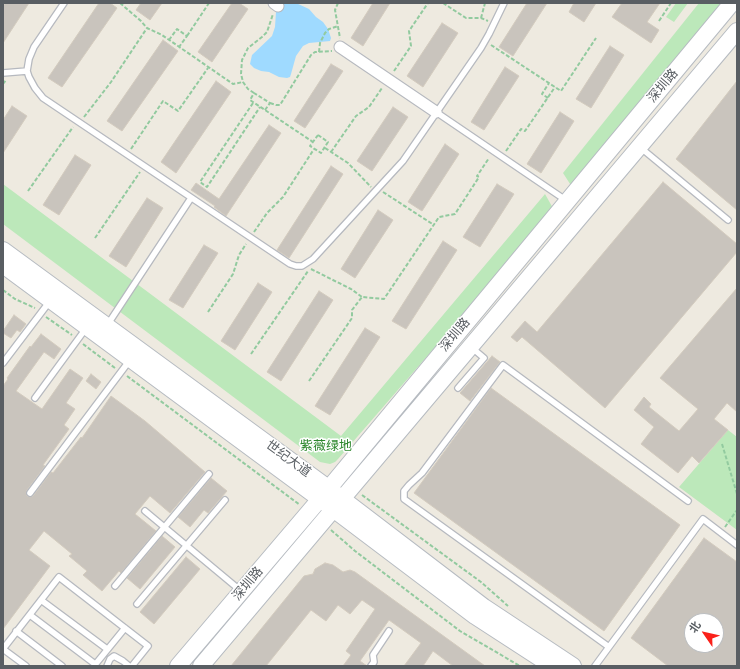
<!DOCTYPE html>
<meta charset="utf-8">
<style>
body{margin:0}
#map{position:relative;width:740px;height:669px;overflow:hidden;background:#eeeae0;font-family:"Space Grotesk","Noto Sans SC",sans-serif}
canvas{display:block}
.frame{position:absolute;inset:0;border:4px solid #595e63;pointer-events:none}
.north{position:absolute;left:684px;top:613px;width:40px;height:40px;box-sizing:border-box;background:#fff;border:1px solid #bdbfc1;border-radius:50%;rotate:304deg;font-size:11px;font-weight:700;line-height:16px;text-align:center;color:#595e63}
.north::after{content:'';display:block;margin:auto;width:14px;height:18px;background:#fa211a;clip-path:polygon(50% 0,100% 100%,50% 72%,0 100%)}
</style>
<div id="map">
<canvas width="740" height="669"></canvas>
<div class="frame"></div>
<div class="north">北</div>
</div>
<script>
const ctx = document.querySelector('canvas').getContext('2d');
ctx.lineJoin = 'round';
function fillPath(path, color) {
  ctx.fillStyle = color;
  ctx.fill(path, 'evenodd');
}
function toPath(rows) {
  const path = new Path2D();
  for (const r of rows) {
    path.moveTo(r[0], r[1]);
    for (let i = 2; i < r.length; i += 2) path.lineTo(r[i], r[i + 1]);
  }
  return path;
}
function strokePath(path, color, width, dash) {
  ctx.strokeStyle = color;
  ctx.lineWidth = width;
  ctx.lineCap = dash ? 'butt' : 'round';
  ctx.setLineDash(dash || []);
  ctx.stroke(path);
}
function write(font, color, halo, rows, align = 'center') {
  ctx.font = font + ' "Space Grotesk","Noto Sans SC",sans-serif';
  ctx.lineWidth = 3;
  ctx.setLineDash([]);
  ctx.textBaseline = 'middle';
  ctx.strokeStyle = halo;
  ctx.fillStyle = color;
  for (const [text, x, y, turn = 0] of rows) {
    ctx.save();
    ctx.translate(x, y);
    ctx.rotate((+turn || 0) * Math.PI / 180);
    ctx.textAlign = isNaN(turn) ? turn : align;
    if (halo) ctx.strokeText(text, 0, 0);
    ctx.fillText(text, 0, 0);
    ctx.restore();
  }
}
fillPath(toPath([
 [676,3,688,3,674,22,666,17],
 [699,3,721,3,720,8,572,187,563,173],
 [3,184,341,436,545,194,554,210,338,459,335,462,330,464,320,462,3,224],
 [728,430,737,437,737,530,679,487]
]), '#bce8ba');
fillPath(toPath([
 [282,3,296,3,309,9,316,17,323,22,328,29,331,38,330,41,309,43,303,46,296,56,291,74,290,77,287,78,279,77,269,72,261,71,254,68,250,64,252,55,272,36,275,27,276,12]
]), '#9fdaff');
const building = toPath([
 [5,3,29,3,3,43,3,6,5,3],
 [99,3,110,3,117,8,62,87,48,78,99,3],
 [141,3,162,3,150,20,136,10,141,3],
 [232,3,239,3,248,9,212,62,198,52,232,3],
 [373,3,390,3,363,46,351,38,373,3],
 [527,3,547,3,513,56,499,47,527,3],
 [574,3,596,3,584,22,569,12,574,3],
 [622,3,660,3,647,22,659,30,651,43,612,17,622,3],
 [442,23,458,33,423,87,407,76,442,23],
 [163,40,178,51,122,131,107,121,163,40],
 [610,46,624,55,591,108,576,99,610,46],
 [331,64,343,71,305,128,294,121,331,64],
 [505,67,519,76,484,130,471,122,505,67],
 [216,81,231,92,176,173,161,162,216,81],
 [737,81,737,210,676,159,737,81],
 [12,106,27,116,3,153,3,120,12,106],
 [393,107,408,117,372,171,357,161,393,107],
 [560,112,574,121,541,173,527,164,560,112],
 [269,125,281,133,226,216,214,207,215,206,191,190,196,183,219,199,269,125],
 [445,144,459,154,422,211,408,202,445,144],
 [75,155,91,165,59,215,43,205,75,155],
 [331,166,343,174,289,258,277,250,331,166],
 [663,182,737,244,737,252,605,408,522,337,517,342,511,337,525,321,537,332,663,182],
 [497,184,514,194,480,247,463,237,497,184],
 [147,198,163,208,126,267,109,256,147,198],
 [378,210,393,220,355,278,341,269,378,210],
 [443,241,457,250,406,329,392,321,443,241],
 [204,245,218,253,183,308,169,300,204,245],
 [258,283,272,292,235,350,221,341,258,283],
 [737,288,737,412,727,403,714,419,728,430,699,463,692,456,678,473,641,444,654,427,634,410,644,397,651,404,649,407,679,431,698,409,660,378,737,288],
 [319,291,333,300,281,381,267,372,319,291],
 [14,315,26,324,20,332,17,330,11,338,3,333,3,331,14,315],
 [365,328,380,337,330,415,315,406,365,328],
 [41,334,61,349,54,359,44,352,16,391,42,409,70,369,83,378,66,403,75,409,64,425,69,429,43,465,45,466,27,490,26,493,27,496,30,497,33,496,51,472,53,473,81,437,82,438,111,396,145,421,205,472,170,513,150,496,135,514,156,531,121,573,119,571,102,591,83,575,87,571,69,556,72,554,44,531,29,550,50,566,3,629,3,386,8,379,7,378,30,346,31,347,41,334],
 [492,356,500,362,470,401,460,393,492,356],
 [91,374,101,382,96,389,86,381,91,374],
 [491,388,680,525,604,631,414,493,491,388],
 [211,478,227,491,208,513,204,510,190,527,178,517,211,478],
 [162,536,175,547,140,589,127,578,162,536],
 [704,538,737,562,737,666,668,666,631,638,704,538],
 [692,621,716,621,716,645,692,645,692,621],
 [186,557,200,569,154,624,140,612,186,557],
 [325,563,333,565,343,572,350,570,355,572,485,666,453,666,433,651,423,666,404,666,421,643,389,620,360,661,367,666,343,666,351,655,346,651,375,609,362,600,350,614,338,605,326,621,311,610,266,666,231,666,304,576,313,574,315,569,325,563]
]);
fillPath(building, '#c9c4bd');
strokePath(building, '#d3cbbe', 1);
const lane = toPath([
 [64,3,34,47,29,59,27,71,29,77,35,88,43,98,290,264,296,266,302,266,313,259,403,161,481,48,489,34,504,3],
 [3,73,27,71],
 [436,112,567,201],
 [641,148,728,220],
 [108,324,191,198],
 [3,363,50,301],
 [458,388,484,358,471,347],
 [35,398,87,327],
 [30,493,130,360],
 [145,511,241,591],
 [115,586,209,474],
 [41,600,107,649],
 [137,604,225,500],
 [30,615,95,664],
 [16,631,62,666],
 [609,647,404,499,404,491,409,485,422,473,503,365,688,501],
 [3,649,59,577,148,646,132,666],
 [3,649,26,666],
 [94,666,125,628],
 [107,666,110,659,114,656,123,661,129,666],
 [371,666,374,662,373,655,389,631],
 [595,666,703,519,737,545]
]);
const street = toPath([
 [274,3,278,6],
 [340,47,436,112]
]);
const secondary = toPath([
 [3,250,328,488,484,607,573,666],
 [3,265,320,499,475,616,552,666],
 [178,666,320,499,732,3],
 [201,666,737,31]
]);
strokePath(lane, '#b6b9bf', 8);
strokePath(street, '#b6b9bf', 13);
strokePath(secondary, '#b6bbc1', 18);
strokePath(toPath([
 [120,3,141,21,147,28,162,35,233,84,243,82],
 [338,3,335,10,340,38],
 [443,3,466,18,481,18,488,21],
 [481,18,485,3],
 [659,21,671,3],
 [187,36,209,3],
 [169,40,177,29,187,36,179,47],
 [491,45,561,91,596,38],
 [319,52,320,43,325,33,329,29,338,26],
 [394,71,411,46,409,31,428,3],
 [3,84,6,80],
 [254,93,248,89,243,82,241,74,242,60,248,48,262,37,267,32,273,14],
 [548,98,542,94,549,83],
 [253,103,200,182,207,187,260,107],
 [270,103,276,105,280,105,311,55,315,52,332,51],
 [265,110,270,103,254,93,250,100,313,142],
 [84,117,111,82,147,28],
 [318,135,328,142,321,153,310,146,318,135],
 [325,148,348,163,371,187],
 [131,149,163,101,178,111,208,68],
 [506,151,521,129,525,131,555,87],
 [331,152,356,116,369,107,382,88],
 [28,191,73,127],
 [383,192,434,225],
 [254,232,267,213,283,197,314,149],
 [95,238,140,172],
 [311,269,351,289,362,297],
 [3,290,15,299,35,308],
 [208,312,233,274,239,255,246,244],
 [46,317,72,335],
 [83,344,115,368],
 [251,354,308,271],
 [127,376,300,505],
 [309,381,352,318,352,310,362,297,384,299,439,217,455,214,479,177,477,176,489,158],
 [722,444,737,494],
 [362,495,481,582,508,606],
 [725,527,737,510],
 [331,530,355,551,460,631,520,666]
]), '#92ca9f', 2, [4, 2]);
strokePath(lane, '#fff', 5.5);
strokePath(street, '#fff', 11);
strokePath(secondary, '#fff', 16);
write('13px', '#595e63', '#fff', [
 ["深圳路",663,86,-50],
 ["深圳路",455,335,-50],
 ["世纪大道",288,459,36],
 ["深圳路",248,584,-50]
]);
write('13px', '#2d872d', '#fff', [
 ["紫薇绿地",326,446]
]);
</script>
